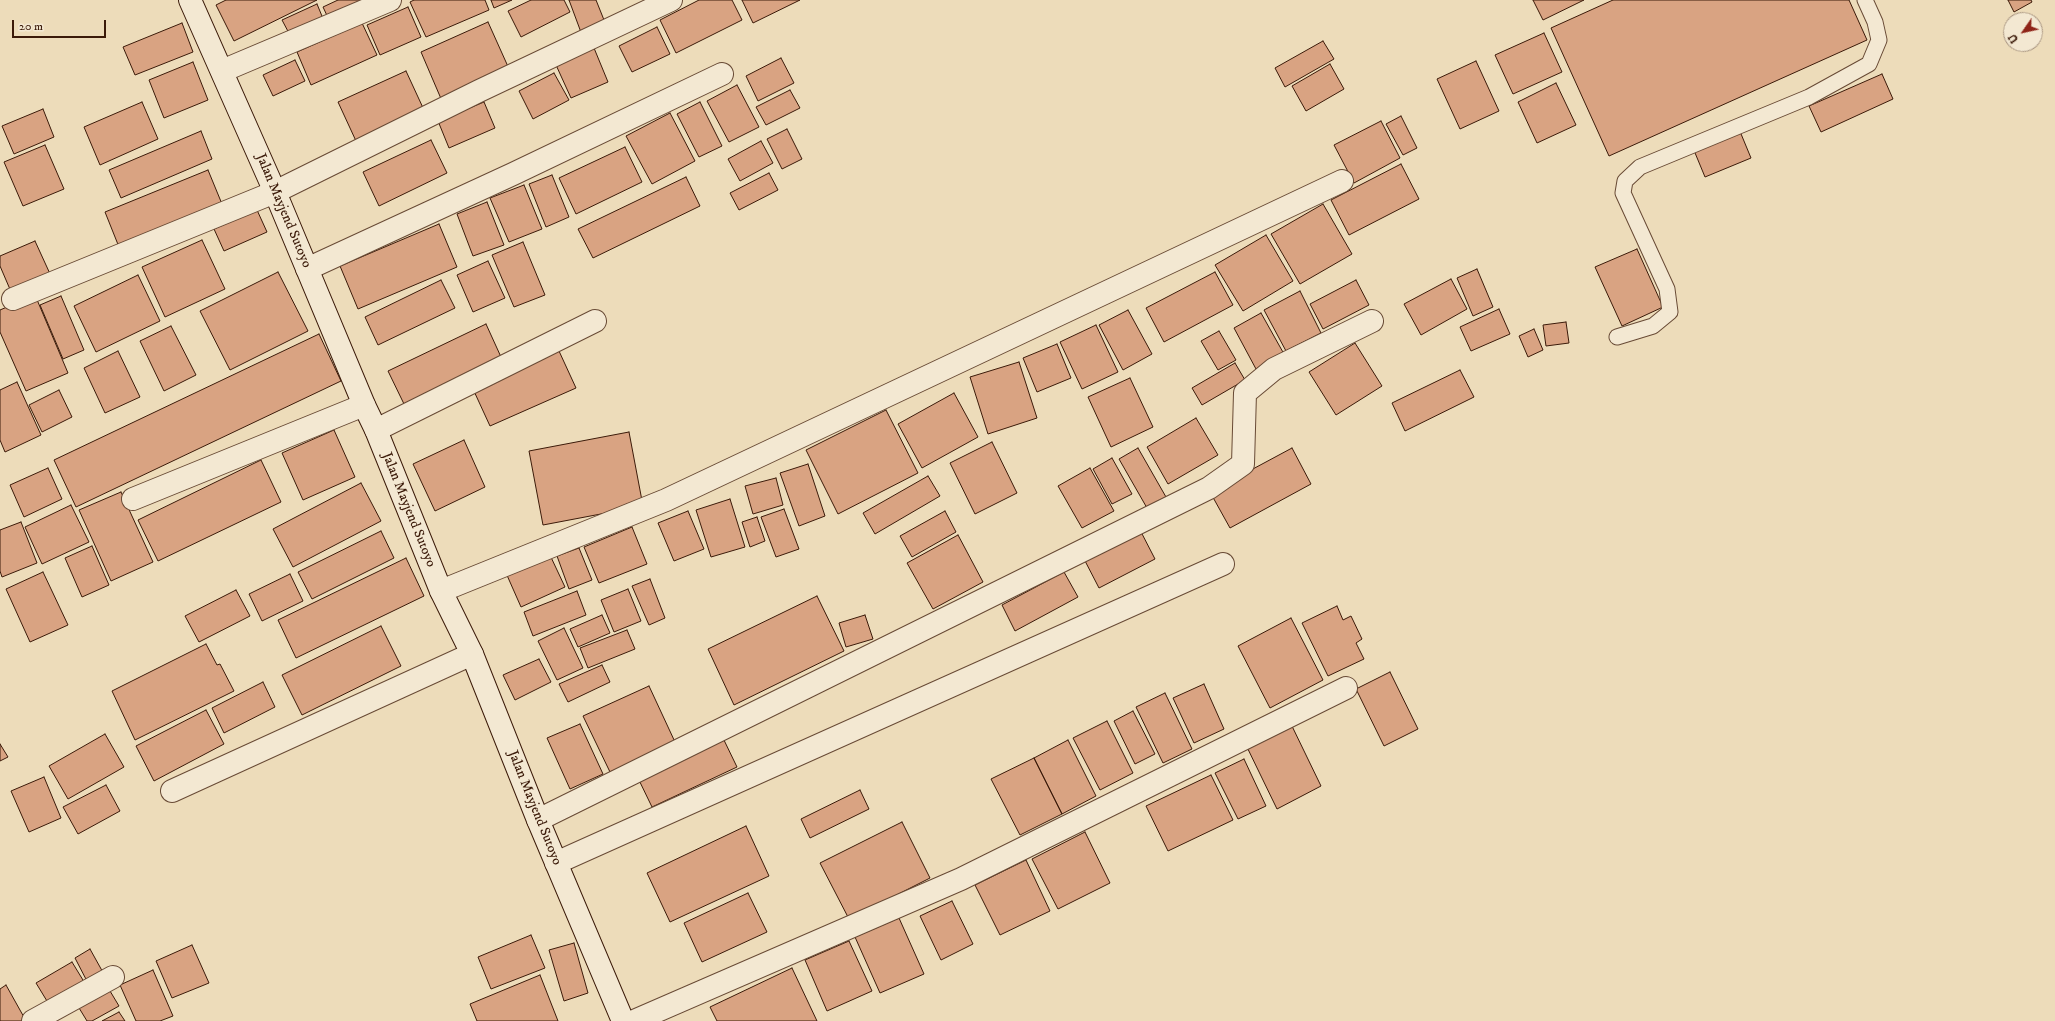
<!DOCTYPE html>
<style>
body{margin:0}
#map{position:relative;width:2055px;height:1021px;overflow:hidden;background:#eddcba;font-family:"IM FELL DW Pica",serif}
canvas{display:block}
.north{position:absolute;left:2003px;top:12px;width:40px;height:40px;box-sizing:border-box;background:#f3e8d2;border:1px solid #a99682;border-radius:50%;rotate:236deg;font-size:11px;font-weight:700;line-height:16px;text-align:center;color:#3b1a09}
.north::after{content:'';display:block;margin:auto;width:14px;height:18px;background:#8f2418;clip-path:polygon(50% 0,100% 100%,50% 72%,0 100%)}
.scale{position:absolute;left:12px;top:20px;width:94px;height:18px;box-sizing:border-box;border:2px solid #3b1a09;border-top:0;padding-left:5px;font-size:12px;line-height:14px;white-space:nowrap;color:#3b1a09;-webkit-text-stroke:3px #f3e8d2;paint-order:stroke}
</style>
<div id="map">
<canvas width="2055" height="1021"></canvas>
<div class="north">U</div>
<div class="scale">20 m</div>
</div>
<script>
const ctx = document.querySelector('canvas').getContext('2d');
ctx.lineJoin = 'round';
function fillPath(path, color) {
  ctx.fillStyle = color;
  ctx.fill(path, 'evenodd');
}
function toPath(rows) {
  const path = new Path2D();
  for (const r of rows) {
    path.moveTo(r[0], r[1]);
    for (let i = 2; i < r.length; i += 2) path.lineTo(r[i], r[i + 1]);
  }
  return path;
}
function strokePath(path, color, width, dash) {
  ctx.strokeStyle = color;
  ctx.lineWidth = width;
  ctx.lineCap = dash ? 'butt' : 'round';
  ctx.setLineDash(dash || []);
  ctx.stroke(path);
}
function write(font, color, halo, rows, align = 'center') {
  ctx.font = font + ' "IM FELL DW Pica",serif';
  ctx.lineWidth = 4;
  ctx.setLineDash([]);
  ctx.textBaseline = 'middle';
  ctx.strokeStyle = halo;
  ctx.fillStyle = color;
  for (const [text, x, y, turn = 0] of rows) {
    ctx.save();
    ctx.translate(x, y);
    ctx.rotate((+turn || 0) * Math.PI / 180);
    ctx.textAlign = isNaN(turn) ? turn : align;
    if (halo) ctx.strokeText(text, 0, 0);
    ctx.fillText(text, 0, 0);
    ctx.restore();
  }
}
const building = toPath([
 [226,0,317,0,234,41,216,5,226,0],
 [338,0,376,0,330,22,323,7,338,0],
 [414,0,485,0,489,10,426,37,410,2,414,0],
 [491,0,512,0,494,8,491,0],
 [531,0,564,0,570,12,521,37,508,11,531,0],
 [569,0,596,0,606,25,582,35,569,0],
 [699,0,732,0,742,20,676,53,660,20,699,0],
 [742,0,800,0,753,23,742,0],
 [1533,0,1584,0,1543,20,1533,0],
 [1613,0,1849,0,1867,40,1609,156,1551,28,1613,0],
 [2008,0,2031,0,2032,2,2014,12,2008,0],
 [317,4,324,21,291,37,282,20,317,4],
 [408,7,421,37,380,55,367,25,408,7],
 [488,22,510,71,442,101,421,52,488,22],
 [182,23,193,52,135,75,123,47,182,23],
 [362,23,377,55,311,85,297,52,362,23],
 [657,27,670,54,632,72,619,46,657,27],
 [1544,33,1562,72,1513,94,1495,55,1544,33],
 [1323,41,1334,59,1285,87,1275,68,1323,41],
 [594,48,608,82,571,98,556,65,594,48],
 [781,58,794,83,758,101,746,76,781,58],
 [295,60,305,81,273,96,263,75,295,60],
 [1476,61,1499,111,1460,129,1437,79,1476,61],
 [193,62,208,100,164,118,149,80,193,62],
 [1330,64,1344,89,1306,111,1292,86,1330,64],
 [406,71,424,110,356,141,338,102,406,71],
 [554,73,569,100,533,119,519,91,554,73],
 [1882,74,1893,99,1821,132,1809,106,1882,74],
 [1556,83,1576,125,1537,143,1518,102,1556,83],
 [737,85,759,127,729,142,707,101,737,85],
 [790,90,800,108,766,125,756,107,790,90],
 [142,102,158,139,100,165,84,127,142,102],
 [484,102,495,128,449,148,438,121,484,102],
 [700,102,722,146,699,157,677,114,700,102],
 [43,109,54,137,14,154,2,126,43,109],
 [670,113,695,161,652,184,626,136,670,113],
 [1401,116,1417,148,1403,155,1386,124,1401,116],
 [1381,121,1400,158,1354,183,1334,145,1381,121],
 [787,129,802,159,782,169,767,139,787,129],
 [1739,129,1751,158,1705,177,1693,148,1739,129],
 [201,131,212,159,121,198,109,170,201,131],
 [431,140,447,173,379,206,363,172,431,140],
 [761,141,773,163,740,181,728,159,761,141],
 [45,145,64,189,23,206,4,162,45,145],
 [625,147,642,182,576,214,559,178,625,147],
 [1401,164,1419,199,1349,235,1331,200,1401,164],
 [208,170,222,204,119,247,105,212,208,170],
 [769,173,778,190,739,210,730,193,769,173],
 [552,175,569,217,546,227,529,184,552,175],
 [686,177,700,206,593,258,578,229,686,177],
 [524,185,542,229,509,242,490,198,524,185],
 [487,202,504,245,473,256,457,214,487,202],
 [1323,204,1352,254,1300,284,1271,234,1323,204],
 [257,210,267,232,224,251,214,229,257,210],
 [439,224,457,267,358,309,340,266,439,224],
 [1266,235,1293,281,1243,311,1215,265,1266,235],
 [202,240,225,289,165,317,142,267,202,240],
 [35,241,51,276,12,294,0,266,0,256,35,241],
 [523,242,545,295,514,307,492,255,523,242],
 [1637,249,1663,307,1622,326,1595,267,1637,249],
 [488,261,505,298,473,312,457,275,488,261],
 [1477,269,1493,307,1473,316,1457,278,1477,269],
 [278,272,308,331,230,370,200,311,278,272],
 [1215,272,1233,305,1164,342,1146,308,1215,272],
 [138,275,160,321,96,352,74,306,138,275],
 [1451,279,1467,309,1421,335,1404,304,1451,279],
 [441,280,455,308,378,345,365,317,441,280],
 [1356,280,1369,305,1323,329,1310,304,1356,280],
 [1300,291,1321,333,1286,351,1264,310,1300,291],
 [35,295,68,373,26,391,0,332,0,310,35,295],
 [61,296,84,350,63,359,40,305,61,296],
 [1499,309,1510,334,1471,351,1460,327,1499,309],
 [1128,310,1152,354,1123,370,1099,325,1128,310],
 [1261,313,1284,354,1256,369,1234,328,1261,313],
 [1566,322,1569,343,1546,346,1543,325,1566,322],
 [486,324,501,357,404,404,388,371,486,324],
 [1096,325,1118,372,1082,389,1060,342,1096,325],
 [171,326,196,375,164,391,140,341,171,326],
 [1534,329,1543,350,1528,357,1519,336,1534,329],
 [1219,331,1236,360,1218,370,1201,341,1219,331],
 [319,334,341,381,76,507,54,460,319,334],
 [1355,343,1382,386,1336,415,1309,372,1355,343],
 [1057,344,1071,378,1037,392,1023,358,1057,344],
 [118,351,140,397,105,413,84,368,118,351],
 [559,351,576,388,490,426,473,389,559,351],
 [1019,362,1037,418,988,434,970,377,1019,362],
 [1235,363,1245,380,1202,405,1192,388,1235,363],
 [1460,370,1474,397,1405,431,1392,403,1460,370],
 [1130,378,1153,427,1111,447,1088,397,1130,378],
 [17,382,41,435,5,452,0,440,0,390,17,382],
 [59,390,72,417,42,432,29,405,59,390],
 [954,393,978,437,922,468,898,424,954,393],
 [886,410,918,473,838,514,806,450,886,410],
 [1196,418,1218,455,1168,484,1147,447,1196,418],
 [334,430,355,477,303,500,282,453,334,430],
 [629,432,643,506,543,525,529,451,629,432],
 [464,440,485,487,435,511,413,464,464,440],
 [992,442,1017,493,975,514,950,463,992,442],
 [1138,448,1166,497,1147,508,1119,459,1138,448],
 [1292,448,1311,484,1230,528,1210,492,1292,448],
 [1112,458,1132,494,1112,504,1093,469,1112,458],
 [261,460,281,502,158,561,138,520,261,460],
 [808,464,825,516,799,526,780,473,808,464],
 [48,468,62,499,24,517,10,485,48,468],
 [1090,468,1114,511,1082,528,1058,486,1090,468],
 [928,476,940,496,875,534,863,513,928,476],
 [776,478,783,505,753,514,745,486,776,478],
 [361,483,381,521,293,567,273,529,361,483],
 [121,492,153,562,111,581,79,510,121,492],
 [730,499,745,547,711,557,696,510,730,499],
 [71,505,89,542,42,564,25,527,71,505],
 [784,509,799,549,776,557,761,517,784,509],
 [688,511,704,549,674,561,658,523,688,511],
 [945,511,956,532,912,557,900,536,945,511],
 [757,517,765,541,750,547,742,522,757,517],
 [21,522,37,563,2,577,0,571,0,530,21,522],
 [632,527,647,564,599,583,584,547,632,527],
 [1139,528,1155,559,1099,588,1083,557,1139,528],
 [381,531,394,558,312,599,298,572,381,531],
 [958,535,983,582,933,609,907,563,958,535],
 [92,546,109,585,82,597,65,558,92,546],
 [579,548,592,580,569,589,557,556,579,548],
 [549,553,565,587,521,607,506,573,549,553],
 [406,558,424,596,296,658,278,620,406,558],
 [43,572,68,625,30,642,6,589,43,572],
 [1064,572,1078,597,1015,631,1002,605,1064,572],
 [290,574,303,601,262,621,249,594,290,574],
 [650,579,665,618,649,625,632,586,650,579],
 [628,589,641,621,614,632,601,600,628,589],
 [236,590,250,616,199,642,185,616,236,590],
 [577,591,586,615,533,636,524,612,577,591],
 [817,596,844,651,734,705,708,649,817,596],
 [1337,606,1343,620,1351,616,1362,639,1356,643,1364,659,1328,676,1302,623,1337,606],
 [602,615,610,633,578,647,570,629,602,615],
 [865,615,873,639,846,647,839,623,865,615],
 [1291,618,1323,680,1270,708,1238,646,1291,618],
 [381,626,401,666,302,715,282,675,381,626],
 [564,628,583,668,557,680,538,641,564,628],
 [627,630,635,649,588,668,580,648,627,630],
 [206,644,217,665,220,664,234,691,135,740,112,691,206,644],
 [539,659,551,682,515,700,503,675,539,659],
 [602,665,610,682,568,702,559,684,602,665],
 [1390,672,1418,729,1384,746,1356,689,1390,672],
 [263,682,275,707,224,733,212,708,263,682],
 [1204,684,1224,729,1194,743,1173,698,1204,684],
 [649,686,675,742,610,772,583,716,649,686],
 [1165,693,1192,749,1163,763,1136,707,1165,693],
 [206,710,224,744,154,781,136,746,206,710],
 [1133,711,1155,754,1135,764,1114,721,1133,711],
 [1107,721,1133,773,1100,790,1073,738,1107,721],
 [1290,722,1321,786,1277,809,1245,743,1290,722],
 [580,724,603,774,570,789,547,738,580,724],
 [105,734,124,767,68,799,49,766,105,734],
 [722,736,737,767,652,807,637,776,722,736],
 [1068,740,1096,796,1062,814,1034,758,1068,740],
 [0,744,8,757,0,761,0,744],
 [1034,758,1062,814,1020,835,991,779,1034,758],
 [1244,759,1266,806,1238,819,1215,773,1244,759],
 [1211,775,1233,820,1168,851,1146,806,1211,775],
 [44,777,61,818,29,832,11,791,44,777],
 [106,785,120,811,78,834,63,807,106,785],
 [860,790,869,809,810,838,801,819,860,790],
 [902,822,930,878,849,919,820,863,902,822],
 [746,826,769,876,670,922,647,873,746,826],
 [1085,832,1110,883,1058,909,1032,859,1085,832],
 [1026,860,1050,911,1000,935,975,885,1026,860],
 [748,893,767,932,702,962,684,923,748,893],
 [952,901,973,944,941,960,920,916,952,901],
 [899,918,924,974,880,993,855,937,899,918],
 [531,935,545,968,491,989,478,957,531,935],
 [849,941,872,991,827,1011,805,960,849,941],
 [574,943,588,993,564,1001,549,950,574,943],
 [192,945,209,983,172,998,156,961,192,945],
 [90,949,105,976,89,985,75,958,90,949],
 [72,962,86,985,50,1006,36,983,72,962],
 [792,968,817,1021,717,1021,710,1007,792,968],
 [153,970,173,1016,160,1021,136,1021,120,985,153,970],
 [540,975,558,1021,477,1021,470,1004,540,975],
 [6,985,25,1019,22,1021,0,1021,0,989,6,985],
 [107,986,119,1006,92,1021,87,1021,76,1003,107,986],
 [119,1012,125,1021,102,1021,119,1012]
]);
fillPath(building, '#d9a382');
strokePath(building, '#3b1a09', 1);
const lane = toPath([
 [1617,337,1653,326,1670,312,1667,289,1623,193,1625,181,1640,167,1809,97,1869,64,1879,40,1875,22,1865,0]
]);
const street = toPath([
 [222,71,390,0],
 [307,269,513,174,722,74],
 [13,299,275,192,479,91,671,0],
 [376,430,595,321],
 [133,499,364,405],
 [441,591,666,500,1342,181],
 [172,791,472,654],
 [538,820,1209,488,1243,464,1245,393,1274,369,1372,321],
 [556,863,1223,564],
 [33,1021,113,977],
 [634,1021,961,879,1346,688]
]);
const secondary = toPath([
 [190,0,275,192,364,405,376,430,441,591,472,654,538,820,623,1021]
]);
strokePath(lane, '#684a35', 17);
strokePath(street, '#684a35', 24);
strokePath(secondary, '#3b1a09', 24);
strokePath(lane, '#f3e8d2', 15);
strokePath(street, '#f3e8d2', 22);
strokePath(secondary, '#f3e8d2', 22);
write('14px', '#3b1a09', '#f3e8d2', [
 ["Jalan Mayjend Sutoyo",283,211,67],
 ["Jalan Mayjend Sutoyo",408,510,68],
 ["Jalan Mayjend Sutoyo",534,808,68]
]);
</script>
